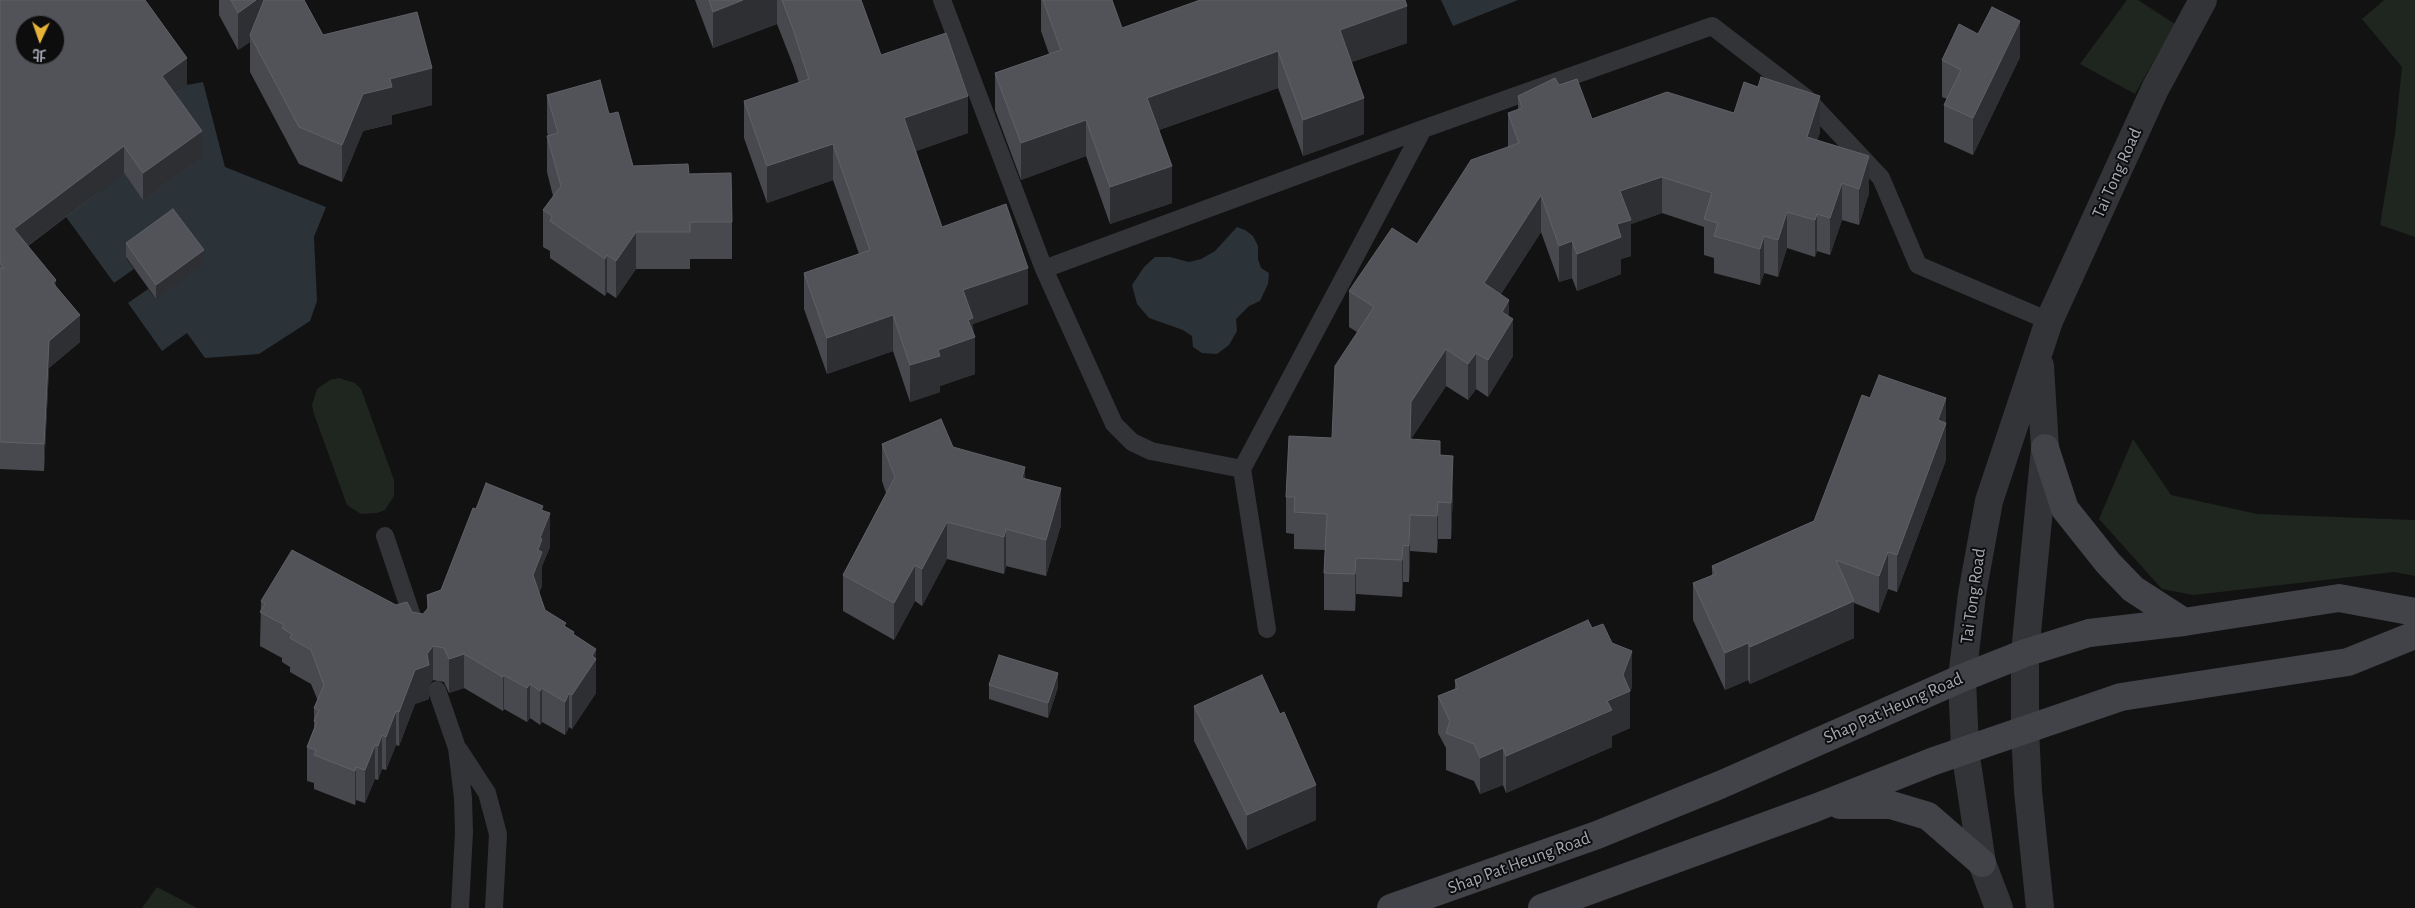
<!DOCTYPE html>
<meta charset="utf-8">
<style>
body{margin:0}
#map{position:relative;width:2415px;height:908px;overflow:hidden;background:#121213;font-family:"Alegreya Sans","Noto Sans TC",sans-serif}
canvas{display:block}
.north{position:absolute;left:15px;top:15px;width:50px;height:50px;box-sizing:border-box;background:#0d0d0e;border:1px solid #494b50;border-radius:50%;rotate:183deg;font-size:14px;font-weight:700;line-height:20px;text-align:center;color:#a4a8b3}
.north::after{content:'';display:block;margin:auto;width:18px;height:22px;background:#e6b337;clip-path:polygon(50% 0,100% 100%,50% 72%,0 100%)}
</style>
<div id="map">
<canvas width="2415" height="908"></canvas>
<div class="north">北</div>
</div>
<script>
const ctx = document.querySelector('canvas').getContext('2d');
ctx.lineJoin = 'round';
function fillPath(path, color) {
  ctx.fillStyle = color;
  ctx.fill(path, 'evenodd');
}
function toPath(rows) {
  const path = new Path2D();
  for (const r of rows) {
    path.moveTo(r[0], r[1]);
    for (let i = 2; i < r.length; i += 2) path.lineTo(r[i], r[i + 1]);
  }
  return path;
}
function strokePath(path, color, width, dash) {
  ctx.strokeStyle = color;
  ctx.lineWidth = width;
  ctx.lineCap = dash ? 'butt' : 'round';
  ctx.setLineDash(dash || []);
  ctx.stroke(path);
}
function write(font, color, halo, rows, align = 'center') {
  ctx.font = font + ' "Alegreya Sans",sans-serif';
  ctx.lineWidth = 4;
  ctx.setLineDash([]);
  ctx.textBaseline = 'middle';
  ctx.strokeStyle = halo;
  ctx.fillStyle = color;
  for (const [text, x, y, turn = 0] of rows) {
    ctx.save();
    ctx.translate(x, y);
    ctx.rotate((+turn || 0) * Math.PI / 180);
    ctx.textAlign = isNaN(turn) ? turn : align;
    if (halo) ctx.strokeText(text, 0, 0);
    ctx.fillText(text, 0, 0);
    ctx.restore();
  }
}
fillPath(toPath([
 [2127,0,2138,0,2175,24,2135,94,2080,64],
 [2384,0,2415,0,2415,237,2380,225,2395,134,2402,67,2362,19],
 [339,378,355,383,361,389,394,480,394,496,385,510,377,513,361,514,347,505,314,414,312,405,317,389,330,380],
 [2133,439,2171,495,2257,514,2415,520,2415,576,2394,572,2194,595,2162,589,2099,519],
 [157,887,197,908,142,908]
]), '#1e261f');
fillPath(toPath([
 [1441,0,1518,0,1453,26],
 [203,82,225,167,326,207,314,237,317,301,310,321,259,354,205,358,187,333,162,351,128,303,148,289,156,299,204,264,173,223,126,258,134,269,114,283,53,199,101,191,124,173,143,199,201,158,162,103,187,85],
 [1237,227,1245,230,1253,236,1258,246,1258,259,1261,268,1269,273,1268,284,1260,301,1249,306,1236,319,1237,331,1229,345,1217,354,1202,353,1193,347,1192,336,1183,330,1149,318,1137,304,1132,285,1144,267,1155,257,1170,257,1189,262,1201,259,1215,251]
]), '#2b3238');
strokePath(toPath([
 [942,0,1044,269,1114,424,1132,442,1151,451,1242,469],
 [1044,269,1423,129,1712,26,1806,98,1881,178,1918,265,2049,321],
 [385,536,415,625],
 [1267,629,1242,469,1423,129],
 [437,690,457,748,463,798,464,832,460,908],
 [459,750,487,793,498,834,494,908]
]), '#333438', 18);
strokePath(toPath([
 [2040,366,2045,448,2025,653,2025,729,2028,791,2040,908],
 [1999,908,1982,863,1965,750,1962,678,1972,594,1989,501,2049,321,2155,89,2203,0]
]), '#333438', 28);
strokePath(toPath([
 [2045,448,2065,509,2108,563,2133,589,2184,622],
 [1840,805,1891,805,1928,816,1982,863],
 [1391,908,1597,835,1720,785,1962,678,2025,653,2089,633,2184,622,2339,598,2415,612],
 [1542,908,1815,808,1934,761,2121,697,2348,662,2415,635]
]), '#414348', 28);
fillPath(toPath([
 [0,0,187,85,175,94,202,158,143,200,124,173,28,246,56,287,80,342,49,368,44,471,0,469],
 [219,0,304,0,323,35,432,105,392,115,392,124,363,131,342,182,299,164,250,72,250,42,238,50,219,15],
 [695,0,861,0,881,55,968,133,916,151,942,227,1028,304,973,324,975,374,940,386,940,392,910,402,893,351,827,374,804,309,804,273,859,254,833,180,767,203,744,138,744,101,799,83,793,65,777,24,713,48],
 [1041,0,1112,0,1122,28,1407,43,1352,62,1364,134,1303,156,1278,88,1159,130,1172,203,1110,224,1086,156,1021,180,995,110,995,73,1049,54,1041,31],
 [2020,57,1973,155,1944,142,1944,105,1947,99,1942,97,1942,60],
 [1559,85,1592,119,1734,113,1820,132,1817,140,1869,193,1859,225,1842,220,1830,255,1817,251,1815,257,1787,248,1778,277,1764,273,1760,285,1714,273,1714,258,1704,255,1704,227,1662,213,1631,224,1631,256,1621,259,1621,274,1577,291,1572,278,1559,282,1541,232,1501,294,1509,317,1513,356,1488,397,1476,389,1468,400,1446,386,1411,439,1440,455,1453,492,1451,539,1438,539,1437,553,1410,551,1409,582,1403,582,1402,597,1356,594,1355,611,1324,610,1324,573,1325,550,1294,549,1294,534,1286,533,1286,497,1332,438,1357,332,1349,327,1349,291,1417,244,1508,147,1508,113,1518,110,1518,96],
 [547,95,609,114,633,166,689,174,732,222,732,259,690,259,690,269,636,269,616,298,607,292,605,296,550,258,550,251,543,247,543,210,553,196,547,172,547,136,548,135,547,132],
 [126,243,204,264,156,299,126,257],
 [1946,423,1946,460,1897,592,1888,589,1879,613,1854,603,1854,638,1750,684,1748,680,1725,690,1693,620,1693,583,1712,575,1712,566,1814,521],
 [882,444,953,447,1025,478,1061,525,1046,576,1006,566,1004,574,947,559,922,606,915,601,894,640,843,611,843,575,886,493,882,481],
 [476,509,543,511,550,547,542,566,542,586,539,593,545,610,566,627,574,635,596,682,596,693,572,729,569,727,565,735,542,722,540,725,530,718,527,722,504,709,503,711,464,688,449,693,444,682,433,680,429,685,429,699,415,704,399,746,396,745,386,770,382,769,378,780,375,779,365,803,356,800,355,805,314,789,314,783,307,781,307,747,314,728,314,708,318,701,311,684,290,672,290,667,282,662,282,658,260,646,261,601,396,605,412,612,423,614,427,609,427,595,441,590],
 [1592,628,1632,687,1630,692,1630,728,1612,736,1612,747,1506,793,1503,785,1480,794,1474,781,1446,770,1446,748,1438,733,1438,696,1455,689,1455,680],
 [989,685,1058,687,1048,718,989,699],
 [1194,706,1316,820,1247,850,1194,741]
]), '#48494e');
fillPath(toPath([
 [256,0,267,0,250,35,250,42,238,50,238,13],
 [743,0,777,0,777,24,713,48,713,12],
 [1407,6,1407,43,1340,66,1340,30],
 [2020,21,2020,57,1973,155,1973,118],
 [1278,51,1278,88,1147,134,1147,98],
 [187,58,187,85,162,103,162,76],
 [432,68,432,105,392,115,392,124,363,131,342,182,342,145,363,94,390,79],
 [968,96,968,133,904,155,904,118],
 [1820,96,1820,132,1807,174,1807,137],
 [1364,98,1364,134,1303,156,1303,120],
 [1086,120,1086,156,1021,180,1021,143],
 [202,131,202,158,143,200,143,173],
 [833,144,833,180,767,203,767,166],
 [124,146,124,173,14,256,14,229],
 [1869,156,1869,193,1859,225,1859,189],
 [1172,166,1172,203,1110,224,1110,187],
 [1662,177,1662,213,1631,224,1631,256,1621,259,1621,274,1577,291,1577,254,1617,224,1620,191],
 [1842,183,1842,220,1830,255,1830,218],
 [1541,195,1541,232,1484,320,1484,283],
 [1787,212,1787,248,1778,277,1778,240],
 [1817,214,1817,251,1815,257,1815,220],
 [636,232,636,269,616,298,616,261],
 [1764,236,1764,273,1760,285,1760,249],
 [1572,241,1572,278,1559,282,1559,246],
 [204,250,204,264,156,299,156,285],
 [607,255,607,292,605,296,605,259],
 [1028,268,1028,304,973,324,973,338,975,337,975,374,940,386,940,392,910,402,910,365,938,350,963,290],
 [56,280,56,307,53,283],
 [1509,300,1509,325,1513,319,1513,356,1488,397,1488,360,1502,312],
 [80,315,80,342,49,368,44,471,44,444,49,341],
 [893,315,893,351,827,374,827,338],
 [1446,349,1446,386,1411,439,1410,439,1411,402],
 [1476,353,1476,389,1468,400,1468,364],
 [1946,398,1946,460,1897,592,1897,555,1938,420],
 [1453,456,1453,492,1451,539,1451,503],
 [1025,467,1025,504,1022,478],
 [1061,488,1061,525,1046,576,1046,540],
 [1438,502,1438,539,1437,553,1437,516],
 [543,506,543,530,550,513,550,547,542,566,542,586,533,609,533,575,538,550,541,510],
 [1410,515,1410,551,1409,582,1409,546],
 [947,522,947,559,922,606,922,569],
 [1006,529,1006,566,1004,574,1004,537],
 [1403,545,1403,582,1402,597,1402,560],
 [1888,552,1888,589,1879,613,1879,576],
 [1356,558,1356,594,1355,611,1355,574],
 [915,565,915,601,894,640,894,603],
 [1854,601,1854,638,1750,684,1750,647],
 [1748,643,1748,680,1725,690,1725,653],
 [433,646,433,680,429,685,429,699,415,704,399,746,399,712,415,670],
 [596,649,596,693,572,729,572,695,592,656],
 [1632,651,1632,687,1630,692,1630,728,1612,736,1612,747,1506,793,1506,756,1607,701,1623,675],
 [464,654,464,688,449,693,449,659],
 [1058,673,1058,687,1048,718,1048,703],
 [504,675,504,709,503,711,503,677],
 [530,684,530,718,527,722,527,688],
 [542,688,542,722,540,725,540,691],
 [569,693,569,727,565,735,565,702],
 [396,711,396,745,386,770,386,737],
 [382,735,382,769,378,780,378,746],
 [375,745,375,779,365,803,365,770],
 [1503,748,1503,785,1480,794,1480,758],
 [356,767,356,800,355,805,355,771],
 [1316,785,1316,820,1247,850,1247,815]
]), '#2e2f32');
const building = toPath([
 [0,0,145,0,187,58,162,76,202,131,143,173,124,146,14,229,56,280,53,283,80,315,49,341,44,444,0,442,0,268,4,268,0,263,0,0],
 [25,25,55,25,55,55,25,55,25,25],
 [231,0,256,0,238,13,231,0],
 [264,0,304,0,323,35,417,12,432,68,390,79,392,87,363,94,342,145,299,127,250,35,264,0],
 [709,0,743,0,713,12,709,0],
 [782,0,861,0,881,55,946,33,968,96,904,118,942,227,1006,204,1028,268,963,290,973,318,968,320,975,337,938,350,940,356,910,365,893,315,827,338,804,273,870,250,833,144,767,166,744,101,809,79,793,29,782,0],
 [1043,0,1112,0,1122,28,1200,0,1405,0,1407,6,1340,30,1364,98,1303,120,1278,51,1147,98,1172,166,1110,187,1086,120,1021,143,995,73,1061,50,1043,0],
 [1992,7,2020,21,1973,118,1944,105,1961,70,1942,60,1959,24,1978,34,1992,7],
 [1761,77,1820,96,1807,137,1869,156,1859,189,1842,183,1830,218,1817,214,1815,220,1787,212,1778,240,1764,236,1760,249,1714,236,1718,223,1704,219,1712,193,1662,177,1620,191,1631,220,1617,224,1621,237,1577,254,1572,241,1559,246,1541,195,1484,283,1509,300,1502,312,1513,319,1488,360,1476,353,1468,364,1446,349,1411,402,1410,439,1440,441,1440,455,1453,456,1451,503,1438,502,1437,516,1410,515,1409,546,1403,545,1402,560,1356,558,1355,574,1324,573,1327,514,1294,512,1295,497,1286,497,1289,436,1332,438,1335,366,1374,307,1349,291,1392,228,1417,244,1471,160,1519,143,1508,113,1522,108,1518,96,1555,78,1559,85,1577,79,1592,119,1667,92,1734,113,1744,82,1758,87,1761,77],
 [600,80,609,114,618,112,633,166,688,164,689,174,731,173,732,222,690,222,690,232,636,232,616,261,607,255,605,259,550,221,552,216,543,210,561,186,547,136,558,133,547,95,600,80],
 [173,209,204,250,156,285,126,243,173,209],
 [1879,375,1946,398,1938,420,1946,423,1897,555,1888,552,1879,576,1836,560,1854,601,1750,647,1748,643,1725,653,1693,583,1716,574,1712,566,1814,521,1862,395,1870,398,1879,375],
 [941,419,953,447,1025,467,1022,478,1061,488,1046,540,1006,529,1004,537,947,522,922,569,915,565,894,603,843,575,895,477,882,444,941,419],
 [486,483,543,506,541,510,550,513,540,538,542,539,538,550,542,552,533,575,545,610,566,623,564,626,574,632,573,634,596,649,592,656,596,659,572,695,569,693,565,702,542,688,540,691,530,684,527,688,504,675,503,677,464,654,449,659,444,648,433,646,427,654,429,665,415,670,399,712,396,711,386,737,382,735,378,746,375,745,365,770,356,767,355,771,314,755,316,750,307,747,317,722,314,721,319,710,314,708,324,685,311,650,290,638,292,634,282,628,284,625,260,612,265,604,261,601,292,550,396,605,407,602,412,612,423,614,429,607,427,595,441,590,473,508,476,509,486,483],
 [1588,620,1592,628,1603,624,1612,643,1632,651,1623,675,1630,691,1607,701,1612,710,1506,756,1503,748,1480,758,1474,744,1446,733,1450,721,1438,696,1458,688,1455,680,1588,620],
 [999,655,1058,673,1048,703,989,685,999,655],
 [1262,675,1280,714,1284,712,1316,785,1247,815,1194,706,1262,675]
]);
fillPath(building, '#525359');
strokePath(building, '#5f6167', 1);
write('18px', '#a4a8b3', '#0d0d0e', [
 ["Tai Tong Road",2117,173,-66],
 ["Tai Tong Road",1973,596,-82],
 ["Shap Pat Heung Road",1893,708,-24],
 ["Shap Pat Heung Road",1519,863,-20]
]);
</script>
